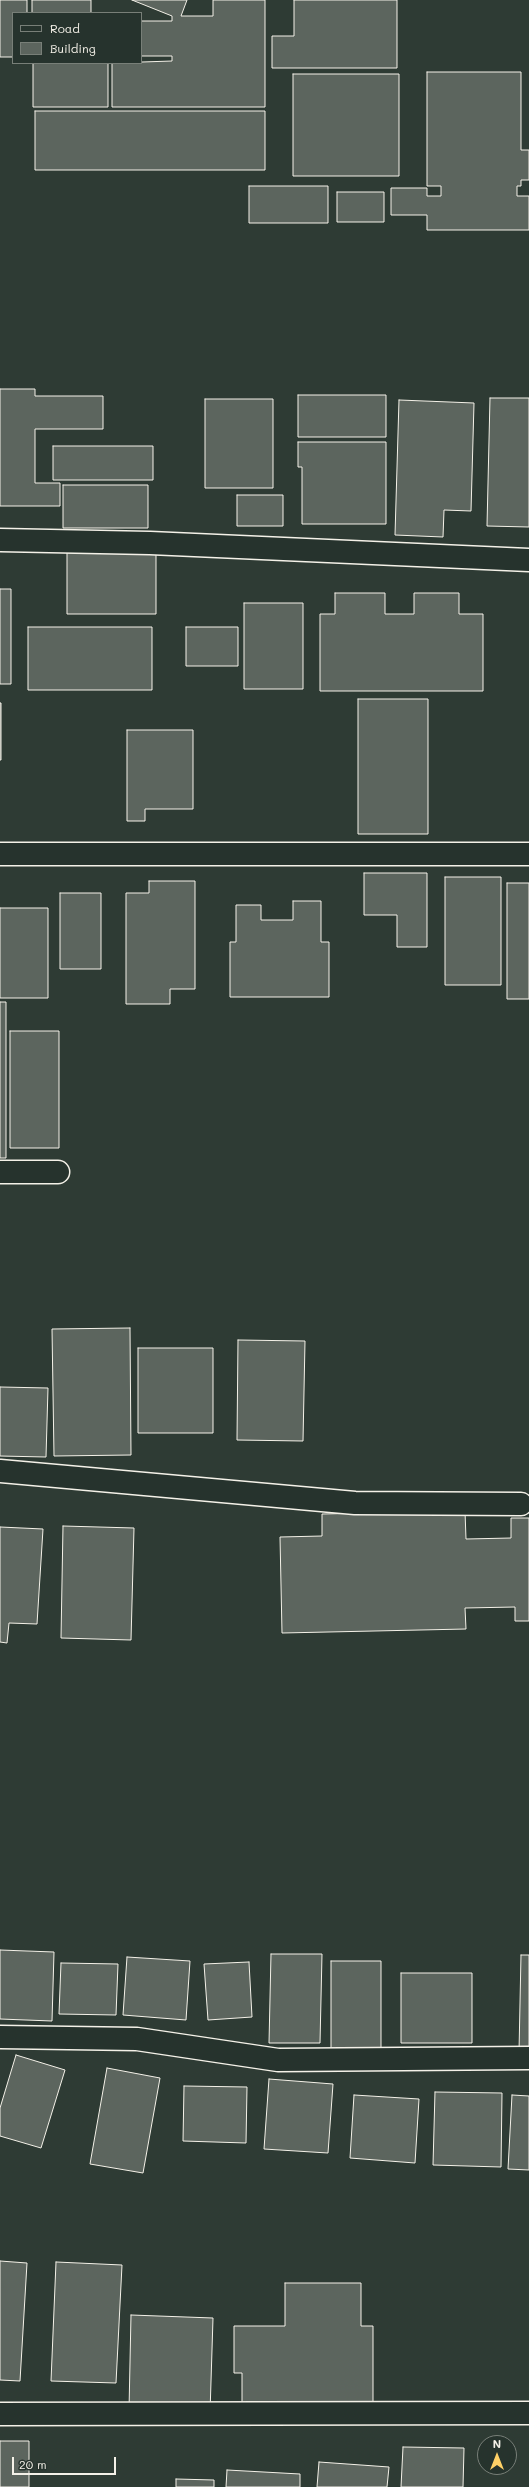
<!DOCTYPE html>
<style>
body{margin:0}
#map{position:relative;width:529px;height:2487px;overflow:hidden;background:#2e3b34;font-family:Mali,sans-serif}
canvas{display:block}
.legend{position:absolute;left:12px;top:12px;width:130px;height:52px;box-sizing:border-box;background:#26332d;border:1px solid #787f78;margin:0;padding:5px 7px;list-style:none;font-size:12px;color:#f4f1e8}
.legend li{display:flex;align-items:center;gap:8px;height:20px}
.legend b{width:20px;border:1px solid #787f78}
.north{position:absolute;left:477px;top:2435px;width:40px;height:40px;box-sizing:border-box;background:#26332d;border:1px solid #787f78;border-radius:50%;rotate:0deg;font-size:11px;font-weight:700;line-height:16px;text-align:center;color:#f4f1e8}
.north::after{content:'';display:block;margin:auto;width:14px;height:18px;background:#ffd166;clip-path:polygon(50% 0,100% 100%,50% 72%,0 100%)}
.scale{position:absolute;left:12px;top:2457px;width:104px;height:18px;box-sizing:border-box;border:2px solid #f4f1e8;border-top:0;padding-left:5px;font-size:12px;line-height:14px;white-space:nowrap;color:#f4f1e8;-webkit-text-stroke:3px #26332d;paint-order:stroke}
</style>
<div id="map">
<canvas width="529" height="2487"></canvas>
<ul class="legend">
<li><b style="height:5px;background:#26332d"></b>Road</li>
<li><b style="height:11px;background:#5c655e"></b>Building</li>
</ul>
<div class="north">N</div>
<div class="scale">20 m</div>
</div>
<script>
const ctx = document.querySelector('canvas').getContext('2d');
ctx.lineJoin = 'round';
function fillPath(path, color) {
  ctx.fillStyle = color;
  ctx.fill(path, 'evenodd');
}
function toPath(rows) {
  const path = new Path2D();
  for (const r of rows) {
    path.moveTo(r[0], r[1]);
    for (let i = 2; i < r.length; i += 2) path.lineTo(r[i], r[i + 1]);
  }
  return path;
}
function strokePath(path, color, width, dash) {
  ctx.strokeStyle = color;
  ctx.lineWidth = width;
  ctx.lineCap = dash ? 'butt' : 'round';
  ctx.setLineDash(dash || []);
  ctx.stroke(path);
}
const building = toPath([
 [0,0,27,0,27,13,13,13,13,57,0,57,0,0],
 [32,0,91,0,91,13,32,13,32,0],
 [132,0,187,0,181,16,213,16,213,0,265,0,265,107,112,107,112,63,172,61,172,56,141,56,141,21,172,21,172,16,132,0],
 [294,0,397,0,397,68,272,68,272,36,294,36,294,0],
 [33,63,108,63,108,107,33,107,33,63],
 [427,72,521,72,521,150,529,150,529,180,521,180,521,186,517,186,517,196,529,196,529,230,427,230,427,215,391,215,391,188,427,188,427,196,441,196,441,186,427,186,427,72],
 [293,74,399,74,399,176,293,176,293,74],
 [35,111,265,111,265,170,35,170,35,111],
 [249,186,328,186,328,223,249,223,249,186],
 [337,192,384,192,384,222,337,222,337,192],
 [0,389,35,389,35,396,103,396,103,429,35,429,35,483,60,483,60,506,0,506,0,389],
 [298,395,386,395,386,437,298,437,298,395],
 [490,398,529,398,529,527,487,526,490,398],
 [205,399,273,399,273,488,205,488,205,399],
 [399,400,474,403,471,511,444,510,443,537,395,535,399,400],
 [298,442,386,442,386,524,302,524,302,467,298,467,298,442],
 [53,446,153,446,153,480,53,480,53,446],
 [63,485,148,485,148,528,63,528,63,485],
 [237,495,283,495,283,526,237,526,237,495],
 [67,550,156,550,156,614,67,614,67,550],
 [0,589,11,589,11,684,0,684,0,589],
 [335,593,385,593,385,614,414,614,414,593,459,593,459,614,483,614,483,691,320,691,320,614,335,614,335,593],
 [244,603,303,603,303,689,244,689,244,603],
 [28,627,152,627,152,690,28,690,28,627],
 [186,627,238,627,238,666,186,666,186,627],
 [358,699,428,699,428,834,358,834,358,699],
 [0,703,1,703,1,760,0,760,0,703],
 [127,730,193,730,193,809,145,809,145,821,127,821,127,730],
 [364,873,427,873,427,947,397,947,397,915,364,915,364,873],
 [445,877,501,877,501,985,445,985,445,877],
 [149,881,195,881,195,989,170,989,170,1004,126,1004,126,893,149,893,149,881],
 [507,883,529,883,529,999,507,999,507,883],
 [60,893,101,893,101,969,60,969,60,893],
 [293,901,321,901,321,942,329,942,329,997,230,997,230,942,236,942,236,905,261,905,261,920,293,920,293,901],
 [0,908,48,908,48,998,0,998,0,908],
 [0,1002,6,1002,6,1158,0,1158,0,1002],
 [10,1031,59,1031,59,1148,10,1148,10,1031],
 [130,1328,131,1455,54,1456,52,1329,130,1328],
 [238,1340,305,1341,303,1441,237,1440,238,1340],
 [138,1348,213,1348,213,1433,138,1433,138,1348],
 [0,1387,48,1388,46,1457,0,1456,0,1387],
 [465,1511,466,1539,511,1538,511,1518,529,1518,529,1621,515,1621,515,1607,465,1608,466,1629,282,1633,280,1537,322,1536,322,1514,465,1511],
 [63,1526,134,1528,131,1640,61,1638,63,1526],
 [0,1527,43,1529,37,1624,9,1623,7,1643,0,1642,0,1527],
 [0,1950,54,1952,52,2021,0,2019,0,1950],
 [271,1954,322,1954,320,2043,269,2043,271,1954],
 [521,1955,529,1955,529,2052,519,2052,521,1955],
 [127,1957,190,1961,186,2020,123,2015,127,1957],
 [331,1961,381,1961,381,2049,331,2049,331,1961],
 [249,1962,252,2017,208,2020,204,1964,249,1962],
 [61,1963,118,1964,116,2015,59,2014,61,1963],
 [401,1973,472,1973,472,2043,401,2043,401,1973],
 [16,2055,65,2070,41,2148,0,2136,0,2108,16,2055],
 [107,2068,160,2078,143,2173,90,2164,107,2068],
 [269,2079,333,2084,328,2153,264,2149,269,2079],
 [184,2086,247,2087,246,2143,183,2141,184,2086],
 [435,2092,502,2093,501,2167,433,2165,435,2092],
 [354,2095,419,2099,415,2163,350,2158,354,2095],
 [512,2095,529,2096,529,2170,508,2169,512,2095],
 [0,2261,27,2263,20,2381,0,2380,0,2261],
 [56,2262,122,2265,116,2383,51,2381,56,2262],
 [285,2283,361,2283,361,2326,373,2326,373,2408,242,2408,242,2373,234,2373,234,2326,285,2326,285,2283],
 [131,2315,213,2318,210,2413,129,2410,131,2315],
 [0,2441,29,2441,29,2487,0,2487,0,2441],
 [403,2447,464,2448,463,2487,401,2487,403,2447],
 [319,2462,389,2467,387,2487,317,2487,319,2462],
 [227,2470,300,2474,300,2487,226,2487,227,2470],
 [176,2479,214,2480,214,2487,176,2487,176,2479]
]);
fillPath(building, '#5c655e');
strokePath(building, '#f4f1e8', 1);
const street = toPath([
 [0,540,150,543,529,560],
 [0,854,529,854],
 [0,1172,58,1172],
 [0,1471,355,1503,521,1504],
 [0,2037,137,2039,278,2060,529,2058],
 [0,2414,529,2413]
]);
strokePath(street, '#f4f1e8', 25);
strokePath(street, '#26332d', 22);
</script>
